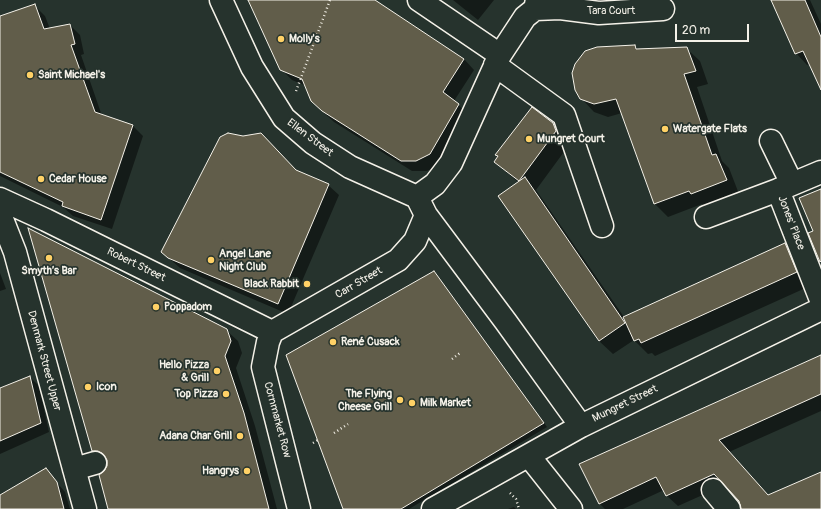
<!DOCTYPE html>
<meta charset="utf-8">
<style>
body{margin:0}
#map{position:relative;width:821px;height:509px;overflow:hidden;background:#26332d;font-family:Pangolin,sans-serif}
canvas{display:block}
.scale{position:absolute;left:675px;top:24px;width:74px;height:18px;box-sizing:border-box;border:2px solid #f4f1e8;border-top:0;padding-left:5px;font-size:12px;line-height:14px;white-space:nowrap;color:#f4f1e8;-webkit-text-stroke:3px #26332d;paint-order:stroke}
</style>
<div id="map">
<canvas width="821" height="509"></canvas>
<div class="scale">20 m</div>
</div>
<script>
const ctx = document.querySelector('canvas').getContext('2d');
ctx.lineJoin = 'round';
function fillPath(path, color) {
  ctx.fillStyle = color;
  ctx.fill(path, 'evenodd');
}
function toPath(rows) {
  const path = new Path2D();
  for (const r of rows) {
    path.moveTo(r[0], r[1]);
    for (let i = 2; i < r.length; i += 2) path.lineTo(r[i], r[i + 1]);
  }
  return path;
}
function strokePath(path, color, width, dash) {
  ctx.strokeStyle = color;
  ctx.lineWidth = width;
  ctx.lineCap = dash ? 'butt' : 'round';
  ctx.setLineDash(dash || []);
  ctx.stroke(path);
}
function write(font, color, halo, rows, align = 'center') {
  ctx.font = font + ' Pangolin,sans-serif';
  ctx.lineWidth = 3.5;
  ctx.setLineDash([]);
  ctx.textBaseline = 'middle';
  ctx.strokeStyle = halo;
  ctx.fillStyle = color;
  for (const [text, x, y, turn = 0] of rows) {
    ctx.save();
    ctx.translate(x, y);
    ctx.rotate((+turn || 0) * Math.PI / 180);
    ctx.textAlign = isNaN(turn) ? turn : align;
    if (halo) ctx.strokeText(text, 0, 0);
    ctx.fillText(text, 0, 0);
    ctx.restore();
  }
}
fillPath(toPath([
 [250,0,373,0,464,59,474,70,454,101,469,115,440,165,427,171,412,171,334,122,322,111,306,86,292,80,281,69],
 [453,0,494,0,478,20],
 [571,0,614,0,604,12],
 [772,0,810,0,821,24,821,89,810,64,807,65,796,53],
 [35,6,45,16,50,29,70,25,80,35,84,54,81,55,102,116,133,126,143,136,112,229,73,216,63,207,0,176,0,18],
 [635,46,639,50,686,48,700,61,708,84,697,87,722,161,729,168,739,194,705,207,702,204,668,217,655,204,622,113,608,117,594,112,581,98],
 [553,124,567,138,569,145,536,190,624,317,785,244,799,258,810,286,655,356,652,353,648,354,634,340,613,354,599,341,519,183,495,162,499,157,497,155],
 [296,171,328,185,339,195,288,314,180,268,162,252],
 [0,273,6,289,0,291],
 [437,276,547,427,409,509,344,509],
 [226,330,238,341,242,353,236,368,255,426,277,509,109,509,105,472,108,466,108,462,104,462,93,450],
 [821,355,821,411,729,452,769,496,821,473,821,509,744,509,739,500,725,485,678,506,666,495,664,490,623,509,605,509,600,504,580,464],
 [30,377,39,386,49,432,0,454,0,389],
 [45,469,65,492,70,509,0,509,0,496],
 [514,507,516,509,508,509]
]), '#0007');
const building = toPath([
 [248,0,375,0,464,59,443,92,459,104,430,154,416,161,401,161,322,111,311,101,302,79,280,70,248,0],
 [771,0,805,0,821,37,821,90,803,51,795,54,771,0],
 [35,4,44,29,70,24,75,44,71,45,95,112,133,125,101,220,62,206,63,202,0,172,0,16,35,4],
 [635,45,636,49,687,47,696,71,684,74,712,155,716,154,727,180,691,194,689,191,654,204,616,99,594,104,580,99,575,90,572,73,575,64,585,51,597,47,635,45],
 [532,107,553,123,556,131,519,181,494,162,498,156,495,155,532,107],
 [228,133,243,136,261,133,296,170,329,184,278,304,168,258,161,252,220,137,228,133],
 [525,177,625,323,599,341,498,196,525,177],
 [821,189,821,261,820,262,808,233,813,231,799,198,821,189],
 [28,228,227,329,231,341,225,356,244,413,269,509,108,509,99,475,104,471,107,466,107,460,103,454,98,451,92,451,28,228],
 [785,243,797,272,641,343,639,339,634,341,623,317,785,243],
 [434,271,544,423,401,509,343,509,286,355,434,271],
 [821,355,821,394,719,440,768,495,821,472,821,509,741,509,739,501,714,474,666,496,656,477,599,504,579,464,821,355],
 [30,376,41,423,0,441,0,388,30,376],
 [46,468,57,482,64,509,0,509,0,495,46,468]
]);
fillPath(building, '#615d4a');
strokePath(building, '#f4f1e8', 1);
const minor = toPath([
 [221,0,252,67,284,118,313,143,350,167,417,197,426,215,506,322,581,426],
 [419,0,500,55],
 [535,9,560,8,599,13,663,9],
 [495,65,564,115,602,226],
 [771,141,792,184],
 [778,190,821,300],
 [417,197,435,184,451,163,500,55,525,17,535,9,537,0],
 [0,199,46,220,272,332],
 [0,214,15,252,85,509],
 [706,217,778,190,821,172],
 [272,332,398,260,415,241,426,215],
 [272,332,268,342,263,367,299,509],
 [529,456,571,509],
 [74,469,95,463],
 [713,490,729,509],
 [433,509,581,426,821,309]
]);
strokePath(minor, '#f4f1e8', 25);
strokePath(toPath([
 [296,91,330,0],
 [452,359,460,353],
 [334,433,348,424],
 [313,443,318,440],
 [510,493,516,499,519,509]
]), '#f4f1e8', 2.5, [1, 3]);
strokePath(minor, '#26332d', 22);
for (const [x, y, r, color] of [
 [281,39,4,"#ffd166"],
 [30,75,4,"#ffd166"],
 [665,129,4,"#ffd166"],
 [529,139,4,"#ffd166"],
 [41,179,4,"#ffd166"],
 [49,258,4,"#ffd166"],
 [211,260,4,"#ffd166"],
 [307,284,4,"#ffd166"],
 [156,307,4,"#ffd166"],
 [333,342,4,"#ffd166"],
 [217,371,4,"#ffd166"],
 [88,387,4,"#ffd166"],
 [226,394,4,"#ffd166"],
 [400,400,4,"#ffd166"],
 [412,403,4,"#ffd166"],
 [240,436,4,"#ffd166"],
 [247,471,4,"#ffd166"]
]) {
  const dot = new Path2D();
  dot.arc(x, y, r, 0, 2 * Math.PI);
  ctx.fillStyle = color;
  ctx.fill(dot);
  strokePath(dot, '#26332d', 1.5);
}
write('11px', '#f4f1e8', '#26332d', [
 ["Tara Court",611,11],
 ["Ellen Street",310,138,37],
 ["Jones' Place",791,223,69],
 ["Robert Street",136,265,26],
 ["Carr Street",359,283,-30],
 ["Denmark Street Upper",44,361,75],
 ["Mungret Street",625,404,-26],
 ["Cornmarket Row",277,420,75]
]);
write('bold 11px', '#f4f1e8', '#26332d', [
 ["Molly's",289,39],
 ["Saint Michael's",38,75],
 ["Watergate Flats",673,129],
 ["Mungret Court",537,139],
 ["Cedar House",49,179],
 ["Angel Lane",219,254],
 ["Night Club",219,267],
 ["Smyth’s Bar",49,271,"center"],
 ["Black Rabbit",299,284,"right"],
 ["Poppadom",164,307],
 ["René Cusack",341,342],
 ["Hello Pizza",209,365,"right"],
 ["& Grill",209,378,"right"],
 ["Icon",96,387],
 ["Top Pizza",218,394,"right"],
 ["The Flying",392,394,"right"],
 ["Cheese Grill",392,407,"right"],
 ["Milk Market",420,403],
 ["Adana Char Grill",232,436,"right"],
 ["Hangrys",239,471,"right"]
], 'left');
</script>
